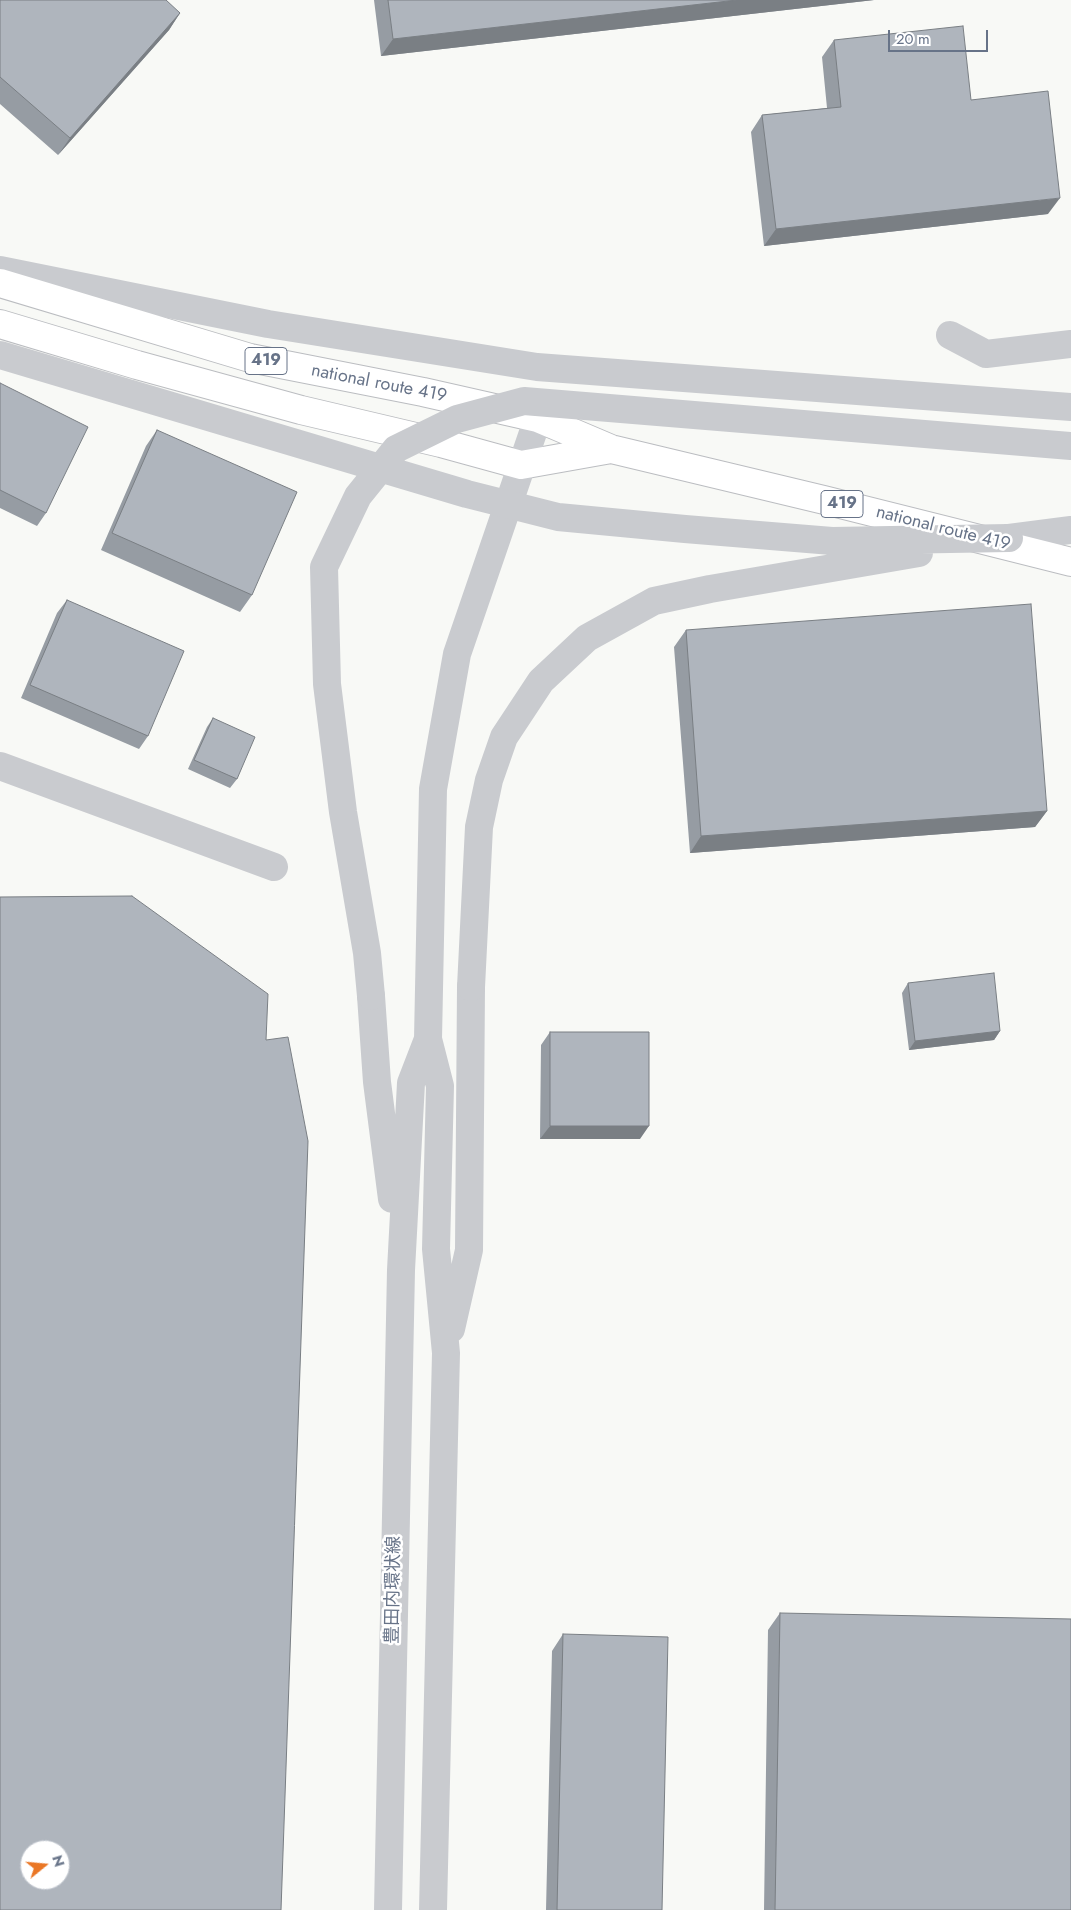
<!DOCTYPE html>
<meta charset="utf-8">
<style>
body{margin:0}
#map{position:relative;width:1071px;height:1910px;overflow:hidden;background:#f8f9f6;font-family:Jost,sans-serif}
canvas{display:block}
.north{position:absolute;left:20px;top:1840px;width:50px;height:50px;box-sizing:border-box;background:#fff;border:1px solid #c2c7cf;border-radius:50%;rotate:73deg;font-size:14px;font-weight:700;line-height:20px;text-align:center;color:#677388}
.north::after{content:'';display:block;margin:auto;width:18px;height:22px;background:#ea7725;clip-path:polygon(50% 0,100% 100%,50% 72%,0 100%)}
.scale{position:absolute;left:888px;top:30px;width:100px;height:22px;box-sizing:border-box;border:2px solid #677388;border-top:0;padding-left:6px;font-size:15px;line-height:18px;white-space:nowrap;color:#677388;-webkit-text-stroke:4px #fff;paint-order:stroke}
</style>
<div id="map">
<canvas width="1071" height="1910"></canvas>
<div class="north">N</div>
<div class="scale">20 m</div>
</div>
<script>
const ctx = document.querySelector('canvas').getContext('2d');
ctx.lineJoin = 'round';
function toPath(rows) {
  const path = new Path2D();
  for (const r of rows) {
    path.moveTo(r[0], r[1]);
    for (let i = 2; i < r.length; i += 2) path.lineTo(r[i], r[i + 1]);
  }
  return path;
}
function strokePath(path, color, width, dash) {
  ctx.strokeStyle = color;
  ctx.lineWidth = width;
  ctx.lineCap = dash ? 'butt' : 'round';
  ctx.setLineDash(dash || []);
  ctx.stroke(path);
}
function fillPath(path, color) {
  ctx.fillStyle = color;
  ctx.fill(path, 'evenodd');
}
function write(font, color, halo, rows, align = 'center') {
  ctx.font = font + ' Jost,"Noto Sans JP",sans-serif';
  ctx.lineWidth = 5;
  ctx.setLineDash([]);
  ctx.textBaseline = 'middle';
  ctx.strokeStyle = halo;
  ctx.fillStyle = color;
  for (const [text, x, y, turn = 0] of rows) {
    ctx.save();
    ctx.translate(x, y);
    ctx.rotate((+turn || 0) * Math.PI / 180);
    ctx.textAlign = isNaN(turn) ? turn : align;
    if (halo) ctx.strokeText(text, 0, 0);
    ctx.fillText(text, 0, 0);
    ctx.restore();
  }
}
const trunk = toPath([
 [0,283,250,358,423,392,538,418,611,449,824,500,1071,562],
 [0,324,137,365,301,410,441,443,521,465,611,449]
]);
strokePath(trunk, '#bbbdc1', 30);
strokePath(toPath([
 [950,335,986,354,1071,344],
 [0,766,274,867]
]), '#c9cbcf', 28);
strokePath(toPath([
 [0,270,268,324,537,367,1071,407],
 [1009,538,1071,530],
 [371,996,377,1082,392,1199],
 [451,1329,469,1250,471,987],
 [388,1910,401,1270,411,1083,428,1039],
 [433,1910,446,1353,436,1249,440,1086,428,1039,433,789,457,654,538,418]
]), '#c9cbcf', 28);
strokePath(trunk, '#fff', 28);
strokePath(toPath([
 [0,355,467,494,558,517,685,529,832,541,1009,538],
 [471,987,479,827,489,780,504,737,541,681,587,638,654,601,710,589,919,553],
 [371,996,367,953,343,812,327,684,324,567,358,496,396,449,457,419,524,401,1071,446]
]), '#c9cbcf', 28);
fillPath(toPath([
 [0,0,180,13,169,30,58,155,0,104],
 [374,0,874,0,381,56],
 [834,40,971,100,1048,214,764,246,751,132,762,115,827,108,822,57],
 [0,383,46,513,37,526,0,508],
 [157,430,252,595,240,612,101,550,146,446],
 [67,600,148,736,139,749,21,698,57,613],
 [686,630,1047,811,1035,827,690,853,674,647],
 [213,718,237,779,230,788,188,769,207,727],
 [908,983,1000,1031,994,1040,909,1050,902,993],
 [550,1032,640,1139,540,1139,541,1045],
 [780,1613,1071,1910,764,1910,768,1630],
 [563,1634,662,1910,546,1910,552,1651]
]), '#969ca3');
fillPath(toPath([
 [737,0,874,0,381,56,393,39],
 [180,13,169,30,58,155,70,138],
 [1060,198,1048,214,764,246,776,229],
 [1047,811,1035,827,690,853,701,836],
 [1000,1031,994,1040,909,1050,915,1041],
 [550,1126,649,1126,640,1139,540,1139]
]), '#7a7f84');
const building = toPath([
 [0,0,166,0,180,13,70,138,0,77,0,0],
 [388,0,737,0,393,39,388,0],
 [963,26,971,100,1048,91,1060,198,776,229,762,115,841,107,834,40,963,26],
 [0,383,88,427,46,513,0,490,0,383],
 [157,430,297,492,252,595,112,533,157,430],
 [67,600,184,651,148,736,30,685,67,600],
 [1031,604,1047,811,701,836,686,630,1031,604],
 [213,718,255,737,237,779,194,760,213,718],
 [132,896,268,994,266,1040,288,1037,308,1141,281,1910,0,1910,0,897,132,896],
 [30,1850,60,1850,60,1880,30,1880,30,1850],
 [994,973,1000,1031,915,1041,908,983,994,973],
 [550,1032,649,1032,649,1126,550,1126,550,1032],
 [780,1613,1071,1619,1071,1910,775,1910,780,1613],
 [563,1634,668,1637,662,1910,557,1910,563,1634]
]);
fillPath(building, '#afb5bd');
strokePath(building, '#7a7f84', 1);
for (const [x, y, w] of [
 [266,361,42],
 [842,504,42]
]) {
  const box = new Path2D();
  box.roundRect(x - w / 2, y - 13.5, w, 27, 4);
  ctx.fillStyle = '#fff';
  ctx.fill(box);
  strokePath(box, '#677388', 1);
}
write('bold 16px', '#677388', null, [
 ["419",266,361],
 ["419",842,504]
]);
write('18px', '#677388', '#fff', [
 ["national route 419",379,384,11],
 ["national route 419",943,529,14],
 ["豊田内環状線",394,1590,-89]
]);
</script>
